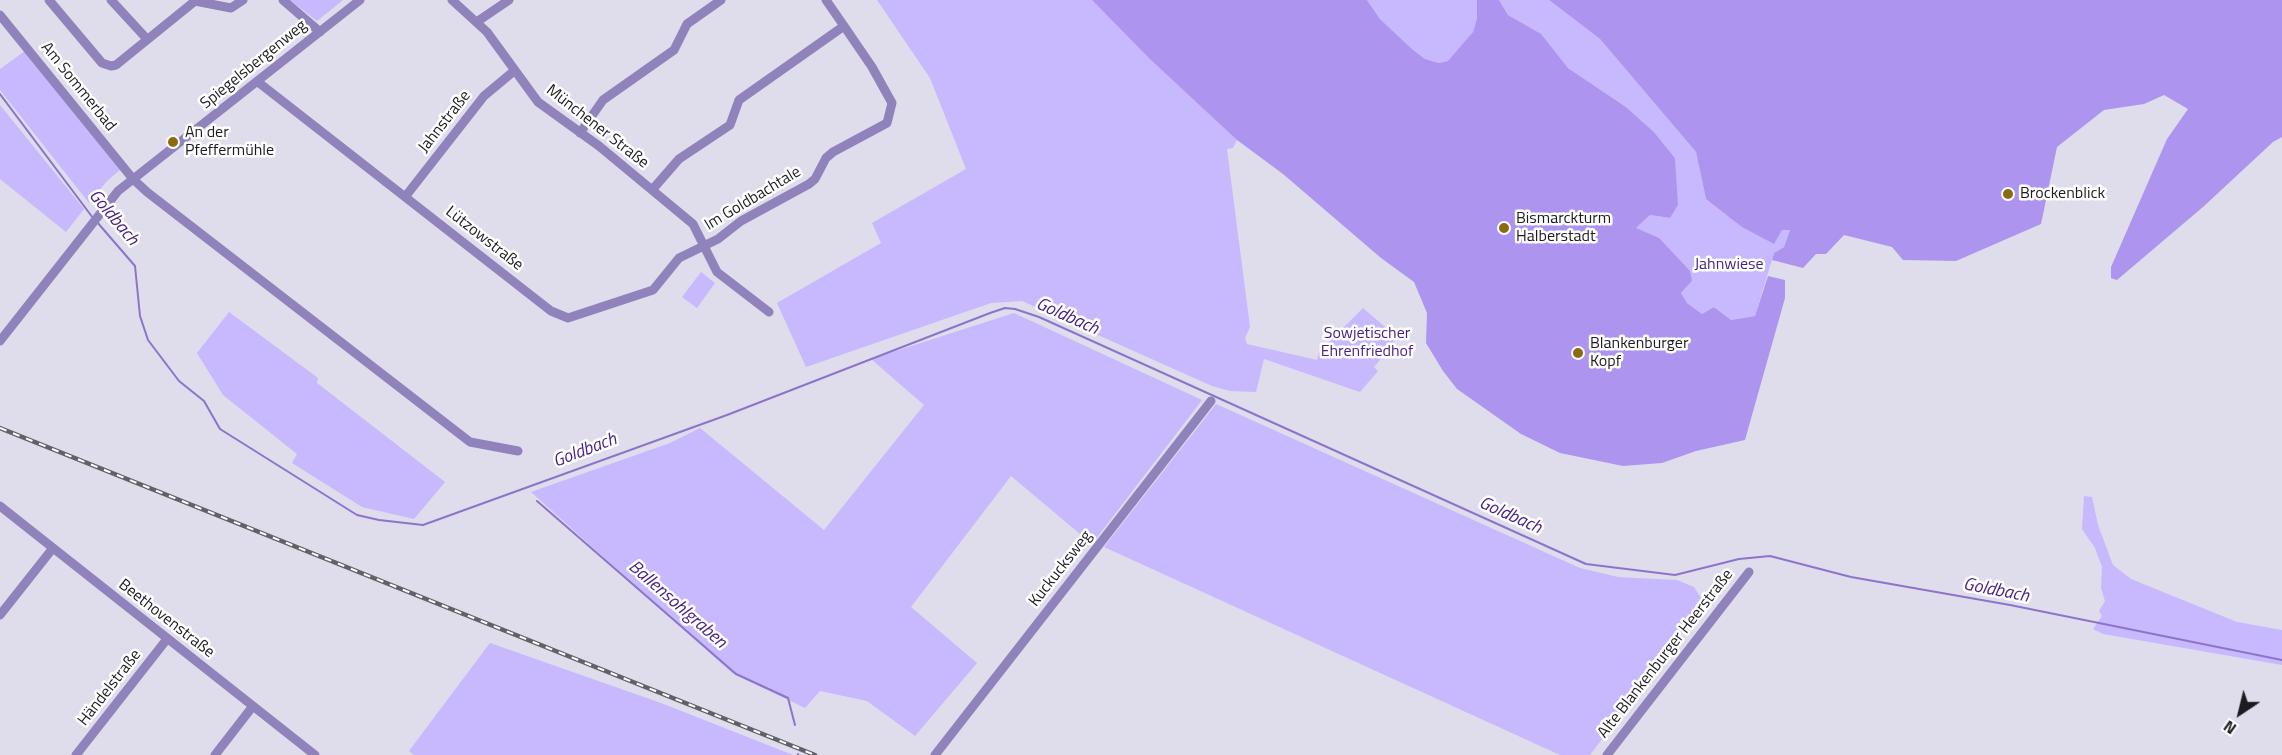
<!DOCTYPE html>
<meta charset="utf-8">
<style>
body{margin:0}
#map{position:relative;width:2282px;height:755px;overflow:hidden;background:#dfdcec;font-family:"Titillium Web",sans-serif}
canvas{display:block}
.north{position:absolute;left:2210px;top:683px;width:60px;height:60px;-webkit-text-stroke:4px #fff;paint-order:stroke;rotate:215deg;font-size:16px;font-weight:700;line-height:24px;text-align:center;color:#1c1b21}
.north::after{content:'';display:block;margin:auto;width:21px;height:27px;background:#1c1b21;clip-path:polygon(50% 0,100% 100%,50% 72%,0 100%)}
</style>
<div id="map">
<canvas width="2282" height="755"></canvas>
<div class="north">N</div>
</div>
<script>
const ctx = document.querySelector('canvas').getContext('2d');
ctx.lineJoin = 'round';
function fillPath(path, color) {
  ctx.fillStyle = color;
  ctx.fill(path, 'evenodd');
}
function toPath(rows) {
  const path = new Path2D();
  for (const r of rows) {
    path.moveTo(r[0], r[1]);
    for (let i = 2; i < r.length; i += 2) path.lineTo(r[i], r[i + 1]);
  }
  return path;
}
function strokePath(path, color, width, dash) {
  ctx.strokeStyle = color;
  ctx.lineWidth = width;
  ctx.lineCap = dash ? 'butt' : 'round';
  ctx.setLineDash(dash || []);
  ctx.stroke(path);
}
function write(font, color, halo, rows, align = 'center') {
  ctx.font = font + ' "Titillium Web",sans-serif';
  ctx.lineWidth = 5;
  ctx.setLineDash([]);
  ctx.textBaseline = 'middle';
  ctx.strokeStyle = halo;
  ctx.fillStyle = color;
  for (const [text, x, y, turn = 0] of rows) {
    ctx.save();
    ctx.translate(x, y);
    ctx.rotate((+turn || 0) * Math.PI / 180);
    ctx.textAlign = isNaN(turn) ? turn : align;
    if (halo) ctx.strokeText(text, 0, 0);
    ctx.fillText(text, 0, 0);
    ctx.restore();
  }
}
fillPath(toPath([
 [290,0,343,0,317,21],
 [877,0,1092,0,1237,140,1233,148,1227,149,1250,327,1245,338,1247,344,1317,360,1319,352,1363,308,1398,338,1374,367,1378,371,1360,392,1264,359,1256,392,1230,391,1212,386,1022,301,991,303,806,367,777,303,881,243,872,223,966,169,930,78],
 [1367,0,1477,0,1477,18,1473,32,1466,43,1448,61,1439,63,1425,59,1412,49,1380,19],
 [1499,0,1549,0,1600,39,1696,152,1706,199,1774,243,1782,229,1790,230,1784,247,1774,253,1755,316,1731,320,1714,307,1702,314,1687,303,1681,293,1692,281,1636,228,1650,215,1670,218,1677,206,1675,158,1654,132,1626,107,1568,68,1541,35,1508,15],
 [25,51,121,169,107,181,89,203,0,90,0,69],
 [0,105,84,209,66,232,0,179],
 [701,272,715,283,697,308,682,297],
 [229,312,318,378,317,383,445,482,414,519,362,507,292,463,297,454,223,395,197,353],
 [1014,313,1202,400,1092,544,1011,476,911,607,977,663,915,736,867,701,820,691,805,708,732,673,531,492,670,443,700,428,824,530,924,405,871,359],
 [1216,404,1580,568,1618,577,1677,580,1694,587,1702,600,1691,620,1590,755,1560,755,1104,547],
 [2084,496,2092,497,2098,525,2113,565,2131,579,2237,622,2282,630,2282,665,2103,634,2093,629,2102,616,2099,611,2105,601,2101,588,2102,567,2095,548,2082,529],
 [490,643,661,703,793,755,414,755,409,751]
]), '#c8b8fd');
fillPath(toPath([
 [1092,0,1367,0,1380,19,1412,49,1425,59,1439,63,1448,61,1473,32,1477,18,1477,0,1499,0,1508,15,1541,34,1568,68,1626,107,1654,132,1675,158,1678,205,1670,218,1650,215,1636,228,1659,238,1690,271,1692,281,1681,293,1687,303,1702,314,1714,307,1731,320,1755,316,1768,276,1785,280,1785,298,1745,440,1696,451,1662,463,1623,466,1560,453,1521,434,1457,389,1443,371,1426,343,1427,313,1414,282,1381,258,1283,174,1237,140,1150,59],
 [1549,0,2282,0,2282,137,2273,142,2203,207,2117,280,2111,278,2111,267,2167,139,2188,109,2164,95,2144,104,2104,110,2057,147,2041,224,1956,261,1903,260,1892,247,1844,235,1826,254,1816,254,1803,268,1772,260,1774,253,1784,247,1790,230,1782,230,1774,244,1742,227,1706,199,1696,152,1600,39]
]), '#ad95ef');
strokePath(toPath([
 [0,94,93,218],
 [97,222,135,266,140,316,148,340,179,381,204,401,220,429,357,515,379,520,423,525,727,415,990,313,1005,308,1015,309,1039,317,1586,564,1675,575,1739,559,1770,556,1851,577,2010,605,2282,660],
 [537,501,736,674,788,698,795,725],
 [798,755,798,754]
]), '#8c74cb', 2);
strokePath(toPath([
 [49,0,102,63,111,66,116,65,195,1,231,8,243,0],
 [111,0,146,38],
 [283,0,320,32],
 [452,0,487,32,538,102,599,146,693,224,717,272,769,312],
 [0,15,133,179,147,192,470,442,518,451],
 [478,21,509,0],
 [258,82,551,311,568,318,653,290,679,258,718,239,741,221,809,184,815,179,826,158,833,152,887,123,892,103,872,67,844,26],
 [580,133,603,100,674,50,687,24,721,0],
 [652,190,679,159,730,125,739,100,844,26,826,0],
 [405,197,484,96,514,71],
 [0,341,118,191,360,0],
 [0,506,315,755],
 [0,615,53,548],
 [76,755,167,639],
 [215,755,253,706],
 [935,755,1211,401],
 [1607,755,1749,572]
]), '#9082bb', 9);
const rail = toPath([
 [0,428,815,755]
]);
strokePath(rail, '#62616a', 4.5);
strokePath(rail, '#fff', 2, [7]);
for (const [x, y, r, color] of [
 [173,142,6,"#8d6a0d"],
 [2008,194,6,"#8d6a0d"],
 [1504,228,6,"#8d6a0d"],
 [1578,353,6,"#8d6a0d"]
]) {
  const dot = new Path2D();
  dot.arc(x, y, r, 0, 2 * Math.PI);
  ctx.fillStyle = color;
  ctx.fill(dot);
  strokePath(dot, '#fff', 2);
}
write('16px', '#1c1b21', '#fff', [
 ["Spiegelsbergenweg",254,65,-39],
 ["Am Sommerbad",78,87,51],
 ["Jahnstraße",445,122,-52],
 ["Münchener Straße",597,127,38],
 ["Im Goldbachtale",753,199,-31],
 ["Lützowstraße",484,239,38],
 ["Kuckucksweg",1061,569,-52],
 ["Beethovenstraße",166,619,38],
 ["Alte Blankenburger Heerstraße",1666,654,-52],
 ["Händelstraße",110,688,-52]
]);
write('16px', '#1c1b21', '#fff', [
 ["An der",185,133],
 ["Pfeffermühle",185,151],
 ["Brockenblick",2020,194],
 ["Bismarckturm",1516,219],
 ["Halberstadt",1516,237],
 ["Blankenburger",1590,344],
 ["Kopf",1590,362]
], 'left');
write('16px', '#471f86', '#fff', [
 ["Jahnwiese",1729,265],
 ["Sowjetischer",1367,334],
 ["Ehrenfriedhof",1367,352]
]);
write('italic 18px', '#471e86', '#fff', [
 ["Goldbach",113,218,50],
 ["Goldbach",1067,317,24],
 ["Goldbach",585,451,-21],
 ["Goldbach",1510,516,24],
 ["Goldbach",1996,591,11],
 ["Ballensohlgraben",677,605,41]
]);
</script>
